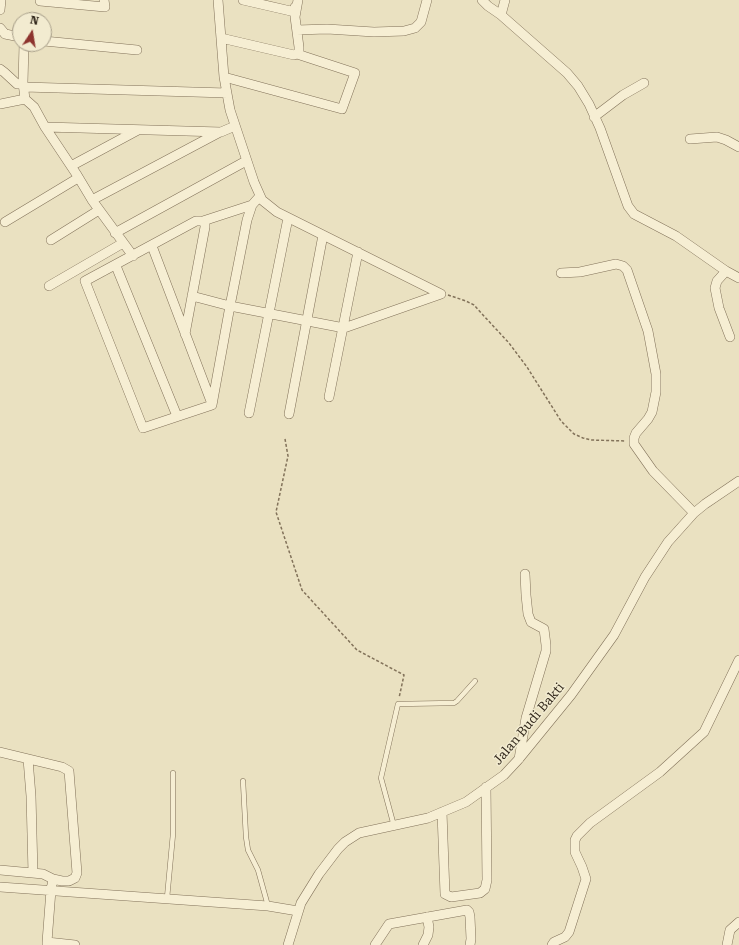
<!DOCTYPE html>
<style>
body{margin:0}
#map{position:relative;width:739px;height:945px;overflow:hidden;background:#eae1c1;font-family:"Roboto Serif",serif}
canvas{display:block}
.north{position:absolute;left:12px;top:12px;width:40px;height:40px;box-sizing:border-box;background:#f2ebd0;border:1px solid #a69d88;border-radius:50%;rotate:12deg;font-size:11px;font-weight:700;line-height:16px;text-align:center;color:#33291d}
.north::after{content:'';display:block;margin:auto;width:14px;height:18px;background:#8d342e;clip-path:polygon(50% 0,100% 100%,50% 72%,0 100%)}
</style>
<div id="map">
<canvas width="739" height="945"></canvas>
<div class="north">N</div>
</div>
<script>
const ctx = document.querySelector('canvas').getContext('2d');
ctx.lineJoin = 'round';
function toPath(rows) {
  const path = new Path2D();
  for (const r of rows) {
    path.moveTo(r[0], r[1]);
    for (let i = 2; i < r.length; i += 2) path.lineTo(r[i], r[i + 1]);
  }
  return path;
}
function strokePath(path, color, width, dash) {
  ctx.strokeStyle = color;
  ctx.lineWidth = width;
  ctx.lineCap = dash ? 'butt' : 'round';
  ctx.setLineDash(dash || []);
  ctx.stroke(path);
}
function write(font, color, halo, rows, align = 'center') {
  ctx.font = font + ' "Roboto Serif",serif';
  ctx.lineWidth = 3;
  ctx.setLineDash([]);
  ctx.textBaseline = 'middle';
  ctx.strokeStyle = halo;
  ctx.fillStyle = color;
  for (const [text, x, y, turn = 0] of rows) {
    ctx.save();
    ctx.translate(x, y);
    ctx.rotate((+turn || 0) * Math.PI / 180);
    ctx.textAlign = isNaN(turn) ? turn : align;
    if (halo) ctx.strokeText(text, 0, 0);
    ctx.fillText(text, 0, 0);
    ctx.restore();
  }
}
const service = toPath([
 [243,781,246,837,248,850,258,870,268,906],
 [394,826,381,778,398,704,454,703,457,701,475,681],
 [167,898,173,834,173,773]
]);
const minor = toPath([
 [218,0,224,77,230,110,254,182,262,200,277,212,441,294],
 [243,0,295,12,295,7],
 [482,0,488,6,501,15,567,73,578,86,589,104,600,128,624,195,628,206,634,214,676,236,726,271,739,278],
 [40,1,105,7,104,0],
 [0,10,1,0],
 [501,15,505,0],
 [0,28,5,34,20,37],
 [297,30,327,29,374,32,404,31,415,28,421,22,427,0],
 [221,38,294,55,297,54,299,51,299,47,295,17,298,0],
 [44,41,137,50],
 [24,44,23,83,25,99,34,107,45,127,77,175,92,200,133,256],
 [0,69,4,72,17,84,23,83],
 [224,77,342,109,355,73,297,54],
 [24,87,227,93],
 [0,104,25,99],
 [594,117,623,95,644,83],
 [45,127,221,132,235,126],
 [690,139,717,137,726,140,739,147],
 [71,166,138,130],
 [92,200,220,132],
 [203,221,252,205],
 [5,222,78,178],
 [115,233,246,161],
 [51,240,99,210],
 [152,246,212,404],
 [116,266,177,416],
 [726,271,717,281,715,288,719,308,730,337],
 [561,273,580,272,616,264,623,266,627,270,648,331,656,374,656,392,652,412,648,419,636,433,634,438,634,444,653,471,694,513],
 [49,286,123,243],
 [192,296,230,306,344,328,441,294],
 [185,334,205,227,205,223,201,221,196,221,85,281,143,428,212,405],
 [329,397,358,252],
 [212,405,230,306,247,220,252,205,260,196],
 [249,413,288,218],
 [289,414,323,235],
 [0,752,62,767,69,771,77,873,75,878,69,881,62,881,53,879],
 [28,759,31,796,33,873],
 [519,759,526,718,546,651,546,645,544,629,531,622,528,614,526,595,525,574],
 [442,812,445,894,451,897,480,893,485,889,487,880,486,787],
 [0,870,43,874,53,879,51,890,47,942],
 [0,887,268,906,298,911],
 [47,945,47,942,75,945],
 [288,945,301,903,319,874,338,849,345,842,359,833,428,818,466,802,504,775,518,760,571,695,614,635,645,577,668,542,694,513,705,504,739,481],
 [375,945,389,924,467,910,469,912,470,917,471,939,470,945],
 [423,945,428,935,429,927,427,917],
 [552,945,554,942,565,937,569,932,586,879,582,867,575,852,575,840,577,836,590,823,660,772,704,732,739,660],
 [727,945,730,930,739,922]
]);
strokePath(service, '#82725a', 5.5);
strokePath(minor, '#82725a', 10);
strokePath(toPath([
 [448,295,466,301,474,305,483,315,509,343,527,367,561,421,574,434,583,438,591,440,626,441],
 [285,439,288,456,276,512,302,590,357,650,404,675,399,698]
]), '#82725a', 1.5, [3, 2]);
strokePath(service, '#f6eed3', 4.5);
strokePath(minor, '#f6eed3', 9);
write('13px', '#33291d', '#f2ebd0', [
 ["Jalan Budi Bakti",529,724,-50]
]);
</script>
